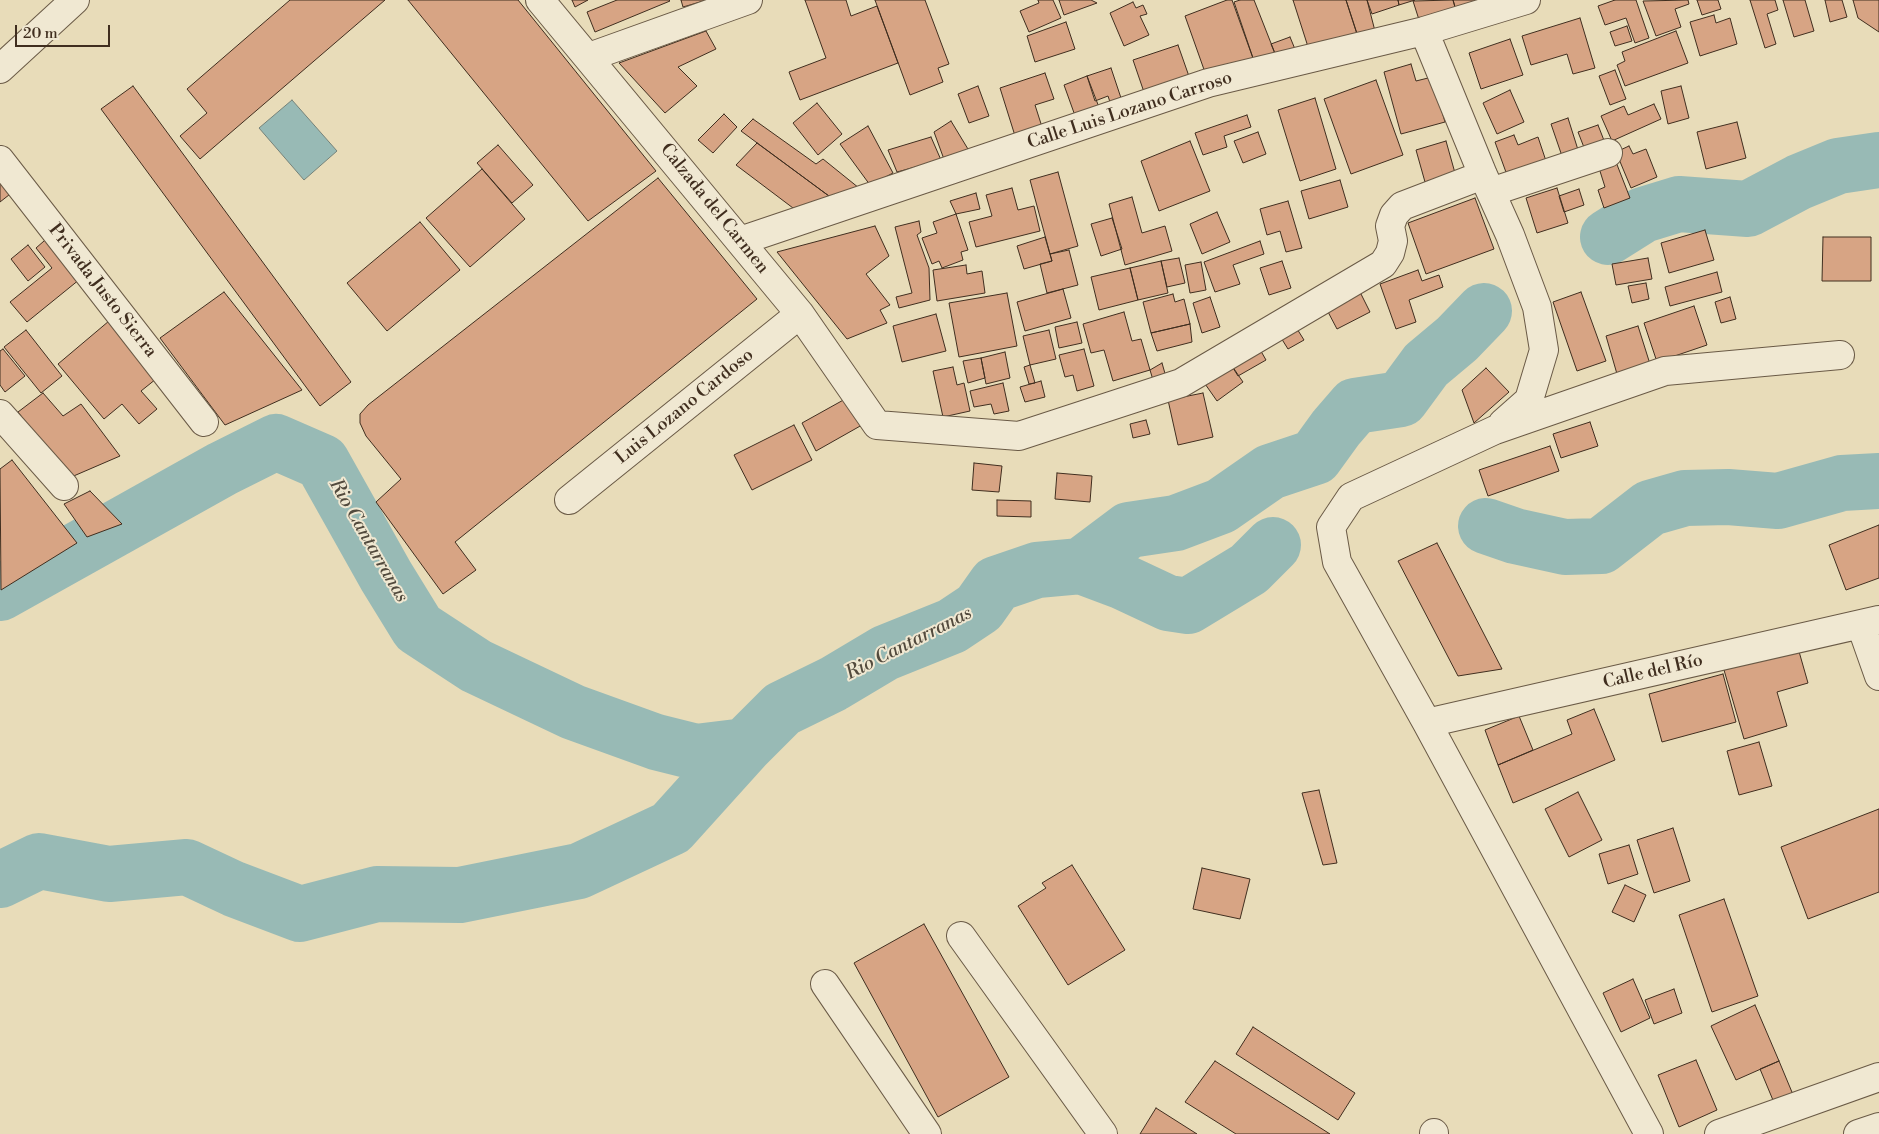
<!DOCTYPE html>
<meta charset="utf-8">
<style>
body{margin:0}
#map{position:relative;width:1879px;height:1134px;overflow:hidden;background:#e8dcb9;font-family:"Libre Bodoni",serif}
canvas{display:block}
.scale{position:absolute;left:15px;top:25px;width:95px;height:22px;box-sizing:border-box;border:2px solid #402e1f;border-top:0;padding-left:6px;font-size:15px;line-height:18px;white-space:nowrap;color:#402e1f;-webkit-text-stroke:4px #f0e8d2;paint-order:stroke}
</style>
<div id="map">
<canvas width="1879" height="1134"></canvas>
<div class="scale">20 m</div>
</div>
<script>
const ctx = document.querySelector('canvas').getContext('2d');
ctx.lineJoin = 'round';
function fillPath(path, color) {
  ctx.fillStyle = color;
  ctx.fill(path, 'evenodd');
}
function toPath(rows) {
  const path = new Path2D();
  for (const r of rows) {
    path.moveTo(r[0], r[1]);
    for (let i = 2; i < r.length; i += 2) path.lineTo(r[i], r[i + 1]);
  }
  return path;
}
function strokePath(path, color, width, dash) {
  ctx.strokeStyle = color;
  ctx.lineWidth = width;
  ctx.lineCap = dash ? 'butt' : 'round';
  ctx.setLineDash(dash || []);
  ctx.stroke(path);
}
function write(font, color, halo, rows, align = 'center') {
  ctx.font = font + ' "Libre Bodoni",serif';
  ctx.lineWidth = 4;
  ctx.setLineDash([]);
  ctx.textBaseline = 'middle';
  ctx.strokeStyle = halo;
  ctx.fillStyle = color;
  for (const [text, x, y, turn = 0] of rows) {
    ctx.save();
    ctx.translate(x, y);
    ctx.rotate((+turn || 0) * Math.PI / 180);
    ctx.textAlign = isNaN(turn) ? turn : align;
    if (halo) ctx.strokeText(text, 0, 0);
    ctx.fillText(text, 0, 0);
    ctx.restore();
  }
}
const water = toPath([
 [292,100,337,151,304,180,259,128,292,100]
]);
fillPath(water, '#98bab5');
strokePath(water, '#758279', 1);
strokePath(toPath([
 [1608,237,1643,215,1679,204,1748,209,1799,182,1838,166,1879,160],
 [1486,526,1515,536,1565,547,1601,546,1650,508,1685,498,1728,497,1778,501,1842,483,1879,481],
 [1081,566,1129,530,1176,523,1221,506,1270,472,1315,457,1336,428,1355,406,1401,399,1426,365,1457,339,1484,311],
 [0,593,222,469,276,442,322,462,386,576,418,628,476,666,573,712,656,742,696,752,745,746],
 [0,880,39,861,109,874,187,867,234,889,300,914,377,894,460,895,579,871,671,828,745,746,782,709,833,684,885,653,952,626,979,608,996,584,1037,570,1081,566,1121,581,1168,603,1188,606,1249,569,1273,545]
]), '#98bab5', 56);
const building = toPath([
 [290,0,385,0,200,159,180,136,207,113,187,89,290,0],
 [408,0,518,0,656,171,588,221,408,0],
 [572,0,588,0,575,7,572,0],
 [617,0,669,0,670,1,595,32,587,12,617,0],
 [681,0,707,0,683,7,681,0],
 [805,0,846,0,851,16,877,6,898,63,800,100,789,72,826,58,805,0],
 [875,0,925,0,949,64,938,68,943,82,910,95,875,0],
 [1038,0,1053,0,1061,18,1029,32,1020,11,1039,3,1038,0],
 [1059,0,1091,0,1097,3,1064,15,1059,0],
 [1227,0,1232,0,1254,61,1207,78,1185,16,1227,0],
 [1240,0,1254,0,1278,61,1254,61,1234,2,1240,0],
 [1293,0,1346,0,1359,40,1310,53,1293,0],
 [1346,0,1367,0,1376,35,1359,40,1346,0],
 [1367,0,1398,0,1399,5,1372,14,1367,0],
 [1398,0,1415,0,1399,5,1398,0],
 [1453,0,1482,0,1457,14,1453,0],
 [1453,0,1457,14,1421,26,1413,1,1453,0],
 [1615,0,1636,0,1649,38,1635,43,1626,18,1605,25,1598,6,1615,0],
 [1688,0,1689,4,1675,9,1681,27,1656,36,1643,1,1688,0],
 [1697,0,1718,0,1721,9,1702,15,1697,0],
 [1750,0,1775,0,1778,10,1767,14,1776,44,1765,48,1750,0],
 [1783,0,1805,0,1814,31,1794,37,1783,0],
 [1825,0,1842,0,1847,17,1830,22,1825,0],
 [1853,0,1879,0,1879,32,1858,18,1853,0],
 [1133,2,1136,8,1143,5,1147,14,1140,16,1149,35,1124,46,1110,13,1133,2],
 [1714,15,1716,23,1730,18,1737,44,1700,56,1690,22,1714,15],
 [1580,18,1595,68,1573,74,1567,54,1531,65,1522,36,1580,18],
 [1066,22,1075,49,1035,62,1027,36,1066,22],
 [1627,26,1632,41,1615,46,1610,32,1627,26],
 [706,31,716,49,678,67,697,86,665,113,619,63,706,31],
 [1676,31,1688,63,1625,86,1617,65,1625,61,1622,52,1676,31],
 [1290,37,1297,54,1278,61,1271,44,1290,37],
 [1510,39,1523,75,1481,89,1469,53,1510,39],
 [1178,45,1191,82,1146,98,1133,60,1178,45],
 [1411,64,1416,81,1432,77,1445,122,1401,134,1384,72,1411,64],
 [1111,68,1123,104,1112,108,1108,96,1095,101,1087,76,1111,68],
 [1615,70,1626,99,1610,105,1599,76,1615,70],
 [1045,73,1054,99,1035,105,1043,130,1016,139,1000,88,1045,73],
 [1087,76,1102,115,1078,124,1064,85,1087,76],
 [1376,80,1403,155,1351,174,1324,99,1376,80],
 [133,86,351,382,320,406,101,109,133,86],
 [978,86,989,116,969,123,958,94,978,86],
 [1681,86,1689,118,1668,124,1661,91,1681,86],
 [1510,90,1524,122,1497,134,1483,103,1510,90],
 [1315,98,1336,169,1300,181,1278,110,1315,98],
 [817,103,842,134,818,155,793,123,817,103],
 [1654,104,1661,119,1612,141,1601,116,1624,106,1628,115,1654,104],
 [724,114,737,127,713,153,698,140,724,114],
 [1247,115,1251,127,1224,136,1227,147,1203,155,1195,133,1247,115],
 [1568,118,1579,153,1563,159,1551,124,1568,118],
 [753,119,816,164,823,159,859,188,833,199,741,131,753,119],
 [951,121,974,159,945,162,934,132,951,121],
 [1737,122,1746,158,1706,169,1697,132,1737,122],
 [1598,125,1605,143,1585,150,1578,132,1598,125],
 [868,126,893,173,870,185,840,144,868,126],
 [1258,132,1266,154,1243,163,1234,141,1258,132],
 [1514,135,1518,145,1538,137,1546,161,1507,175,1495,142,1514,135],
 [931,137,941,160,897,172,888,150,931,137],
 [1190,141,1210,191,1159,211,1141,161,1190,141],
 [1446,141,1455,173,1425,182,1416,150,1446,141],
 [757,143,833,199,793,208,736,165,757,143],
 [498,145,533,185,512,203,477,163,498,145],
 [1629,146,1633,154,1646,149,1657,177,1631,188,1616,152,1629,146],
 [1616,162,1630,198,1604,208,1598,190,1605,187,1599,168,1616,162],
 [482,169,525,219,470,267,426,218,482,169],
 [1058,172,1078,246,1050,254,1030,180,1058,172],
 [0,173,14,191,0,202,0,173],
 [658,178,757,299,455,542,476,570,443,594,376,502,401,479,366,436,360,423,360,414,368,405,658,178],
 [1340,180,1348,207,1309,219,1301,191,1340,180],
 [1012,188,1018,210,1034,206,1040,231,976,247,969,222,992,216,986,195,1012,188],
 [1557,188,1568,223,1537,233,1526,198,1557,188],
 [1579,189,1584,205,1564,212,1559,196,1579,189],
 [976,193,980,209,956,214,950,201,976,193],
 [1132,197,1142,233,1165,226,1172,251,1125,265,1109,204,1132,197],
 [1475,198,1494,249,1426,274,1408,223,1475,198],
 [1288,201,1302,248,1286,252,1280,231,1267,235,1260,209,1288,201],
 [1217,212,1230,242,1202,254,1190,224,1217,212],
 [956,214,968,250,961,252,963,260,942,268,939,261,932,264,922,238,937,233,933,222,956,214],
 [1112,218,1122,249,1101,256,1091,224,1112,218],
 [919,221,921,232,917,235,929,268,930,300,899,308,896,297,912,293,895,227,919,221],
 [420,222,460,270,387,331,347,283,420,222],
 [875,226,889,256,866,274,890,305,880,310,887,323,847,339,777,252,875,226],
 [1705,230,1714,260,1669,273,1661,243,1705,230],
 [52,234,85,275,27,322,10,302,52,268,36,248,52,234],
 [1045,237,1052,261,1024,269,1017,246,1045,237],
 [1823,237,1871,237,1871,281,1822,281,1823,237],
 [1260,241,1264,254,1233,265,1240,284,1215,292,1204,262,1260,241],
 [28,245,45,267,28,281,11,259,28,245],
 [1069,250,1078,285,1047,293,1040,264,1052,261,1050,254,1069,250],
 [1179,258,1185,283,1167,287,1161,261,1179,258],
 [1648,258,1652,279,1616,285,1612,264,1648,258],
 [1161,261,1168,293,1138,300,1130,268,1161,261],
 [1282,261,1291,288,1269,295,1260,268,1282,261],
 [1201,262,1206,290,1190,293,1185,265,1201,262],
 [966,265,967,274,982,271,985,293,937,301,933,270,966,265],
 [1130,268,1138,300,1099,310,1091,277,1130,268],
 [1418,270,1422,281,1439,275,1443,287,1409,300,1416,322,1396,329,1380,284,1418,270],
 [1717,272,1722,292,1670,306,1665,287,1717,272],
 [1646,283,1649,299,1632,303,1628,286,1646,283],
 [1063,289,1071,318,1025,331,1017,302,1063,289],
 [224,292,302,390,225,425,160,338,224,292],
 [1360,292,1370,312,1337,329,1327,310,1360,292],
 [1581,292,1606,361,1577,371,1553,302,1581,292],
 [1007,293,1017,346,959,357,949,303,1007,293],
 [1173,294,1175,302,1184,299,1190,324,1151,333,1143,302,1173,294],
 [1210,297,1220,327,1202,333,1193,303,1210,297],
 [1730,297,1736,319,1721,323,1715,302,1730,297],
 [1694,306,1707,345,1657,362,1644,323,1694,306],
 [1124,312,1132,341,1141,339,1150,370,1113,381,1104,350,1091,353,1083,324,1124,312],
 [936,314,946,351,902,362,893,326,936,314],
 [109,321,156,379,141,391,157,409,139,424,122,404,104,419,58,364,109,321],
 [1077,322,1082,343,1059,348,1055,327,1077,322],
 [1190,324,1192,342,1157,351,1151,333,1190,324],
 [1294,324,1304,340,1288,349,1278,333,1294,324],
 [1638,326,1650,364,1617,374,1606,336,1638,326],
 [26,330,62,376,41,393,4,347,26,330],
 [1049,330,1056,359,1030,365,1023,336,1049,330],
 [1258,346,1266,360,1238,376,1230,363,1258,346],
 [3,349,25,376,5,392,0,385,0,351,3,349],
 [1084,349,1094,386,1077,391,1073,375,1065,377,1059,355,1084,349],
 [1005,352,1010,378,986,384,981,358,1005,352],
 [981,358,985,378,968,383,963,361,981,358],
 [1162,363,1166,377,1153,380,1150,370,1162,363],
 [1230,363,1243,382,1217,401,1203,381,1230,363],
 [1030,365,1035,383,1029,384,1024,367,1030,365],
 [953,367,957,385,964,383,970,411,943,417,933,371,953,367],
 [1486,368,1509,392,1474,423,1462,390,1486,368],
 [1041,381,1045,397,1025,402,1020,387,1041,381],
 [1003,383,1009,411,994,414,991,404,974,407,970,391,1003,383],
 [43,393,63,416,81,404,120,456,69,478,18,412,43,393],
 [1203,393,1213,437,1178,445,1168,400,1203,393],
 [847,398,862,425,816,451,802,423,847,398],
 [1146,420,1150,434,1133,438,1130,424,1146,420],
 [1590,422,1598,446,1561,458,1553,434,1590,422],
 [794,425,812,460,752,490,734,455,794,425],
 [1550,446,1559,471,1488,496,1479,470,1550,446],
 [12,460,77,543,1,590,0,469,12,460],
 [974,463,1002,466,999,492,972,490,974,463],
 [1057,473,1092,476,1090,502,1055,499,1057,473],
 [90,491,122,524,87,537,64,504,90,491],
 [997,500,1031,501,1031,517,997,516,997,500],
 [1879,525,1879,578,1846,590,1829,545,1879,525],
 [1437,543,1502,669,1458,676,1398,561,1437,543],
 [1798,648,1808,683,1777,692,1787,726,1744,739,1724,670,1798,648],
 [1723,674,1736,722,1662,742,1649,694,1723,674],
 [1594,709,1615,760,1513,803,1498,765,1572,734,1567,720,1594,709],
 [1519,716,1533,750,1498,765,1485,730,1519,716],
 [1759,742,1772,786,1739,795,1727,751,1759,742],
 [1319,790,1337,863,1323,865,1302,793,1319,790],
 [1578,792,1602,840,1569,857,1545,809,1578,792],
 [1879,809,1879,892,1808,919,1781,847,1879,809],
 [1673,828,1690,881,1654,893,1637,840,1673,828],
 [1629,845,1638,874,1608,884,1599,854,1629,845],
 [1072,865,1125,950,1068,985,1018,906,1046,888,1042,883,1072,865],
 [1202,868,1250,879,1240,919,1193,909,1202,868],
 [1625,885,1646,895,1634,922,1612,912,1625,885],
 [1724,899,1758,996,1712,1012,1679,915,1724,899],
 [924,924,1009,1077,938,1117,854,963,924,924],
 [1633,979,1650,1018,1621,1032,1603,993,1633,979],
 [1674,989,1682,1013,1654,1024,1645,1000,1674,989],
 [1755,1005,1779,1061,1736,1080,1711,1026,1755,1005],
 [1253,1027,1355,1093,1338,1120,1236,1054,1253,1027],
 [1696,1060,1717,1110,1679,1127,1658,1075,1696,1060],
 [1215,1061,1330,1134,1236,1134,1185,1102,1215,1061],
 [1779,1061,1794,1097,1775,1105,1760,1069,1779,1061],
 [1156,1108,1197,1134,1140,1134,1156,1108]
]);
fillPath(building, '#d7a484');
strokePath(building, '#402e1f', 1);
const minor = toPath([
 [540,0,800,314,877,425,1019,436,1181,383,1383,264,1390,253,1393,241,1390,226,1394,215,1402,206,1483,175],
 [1424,31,1483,175,1510,235,1537,307,1544,350,1529,400,1503,423],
 [589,57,748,0],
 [0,69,75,0],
 [0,160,204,422],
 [1491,192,1608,153],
 [740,241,1208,83,1424,31,1526,0],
 [0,414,64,486],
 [569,500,800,314],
 [1861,625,1879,676],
 [1427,723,1879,620],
 [961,936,1103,1134],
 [825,984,927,1134],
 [1434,1133,1434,1134],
 [1649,1134,1427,723,1337,562,1331,527,1351,497,1495,430,1665,371,1840,355],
 [1719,1134,1879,1077],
 [1858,1134,1879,1127]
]);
strokePath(minor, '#6a5a46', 30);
strokePath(minor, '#f0e8d2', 28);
write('18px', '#402e1f', '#f0e8d2', [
 ["Calle Luis Lozano Carroso",1130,111,-18],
 ["Calzada del Carmen",714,209,51],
 ["Privada Justo Sierra",102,291,52],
 ["Luis Lozano Cardoso",685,407,-39],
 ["Calle del Río",1653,672,-13]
]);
write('italic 19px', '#524a3d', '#f0e8d2', [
 ["Rio Cantarranas",368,541,60],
 ["Rio Cantarranas",909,644,-27]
]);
</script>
